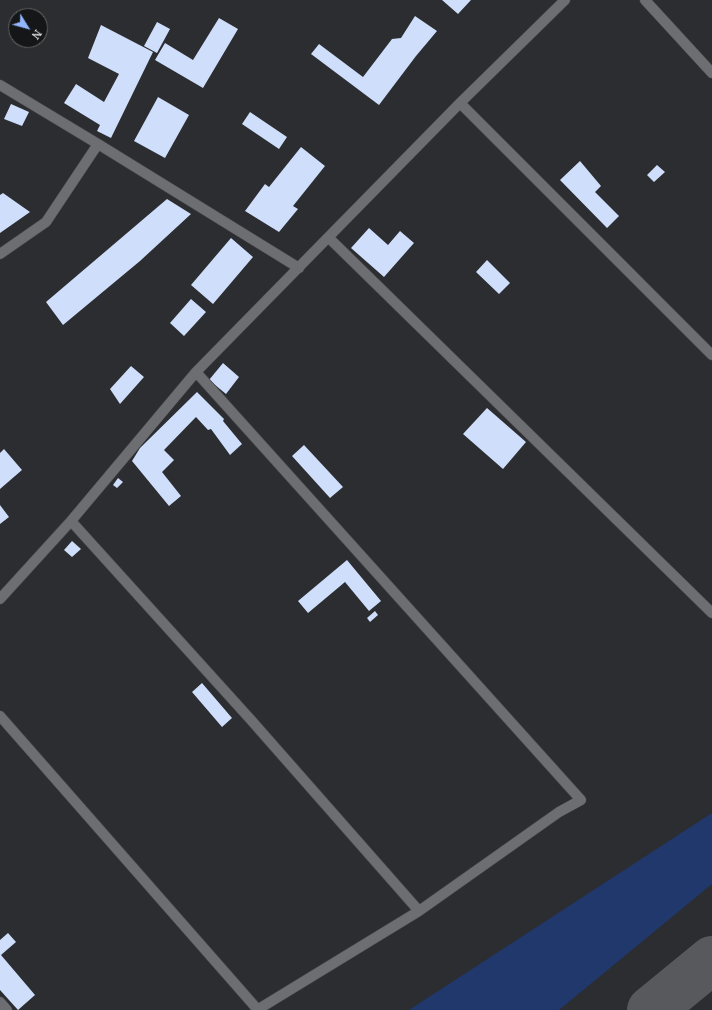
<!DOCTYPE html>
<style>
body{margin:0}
#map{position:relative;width:712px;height:1010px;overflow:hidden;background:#2c2d30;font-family:"PT Serif",serif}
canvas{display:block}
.north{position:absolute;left:8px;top:8px;width:40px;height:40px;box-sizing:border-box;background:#151617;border:1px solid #646567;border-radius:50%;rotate:127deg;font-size:11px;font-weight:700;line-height:16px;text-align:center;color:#dbdcde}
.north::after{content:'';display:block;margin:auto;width:14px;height:18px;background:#93b7fd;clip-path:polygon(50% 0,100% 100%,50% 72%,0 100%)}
</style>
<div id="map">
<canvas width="712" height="1010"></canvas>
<div class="north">N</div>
</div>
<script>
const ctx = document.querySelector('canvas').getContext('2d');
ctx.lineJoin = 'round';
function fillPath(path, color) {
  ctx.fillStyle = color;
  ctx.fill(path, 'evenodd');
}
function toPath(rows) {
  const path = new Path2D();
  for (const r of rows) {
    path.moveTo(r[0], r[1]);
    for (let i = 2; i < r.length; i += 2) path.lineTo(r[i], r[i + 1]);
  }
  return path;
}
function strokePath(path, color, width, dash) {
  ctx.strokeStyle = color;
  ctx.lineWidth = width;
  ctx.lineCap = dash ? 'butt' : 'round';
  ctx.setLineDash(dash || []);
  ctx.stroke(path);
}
fillPath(toPath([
 [712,813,712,884,559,1010,409,1010]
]), '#20386b');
strokePath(toPath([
 [651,1010,712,960]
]), '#58595c', 48);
fillPath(toPath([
 [442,0,471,0,458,14],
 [415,16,437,31,416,56,379,105,311,54,319,44,363,77,392,39,401,38],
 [219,18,238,29,203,88,155,60,165,43,193,60],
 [157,22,170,29,157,53,144,46],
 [101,25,153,52,111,138,97,131,100,125,64,103,76,84,104,102,119,74,88,58],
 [158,97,189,115,165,158,134,141],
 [11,104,29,112,22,126,4,119],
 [250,112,287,137,279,149,242,124],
 [301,147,325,166,293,206,298,209,279,232,245,211,265,184,269,187],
 [580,161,601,186,595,192,619,216,607,228,560,180],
 [657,165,665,172,654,182,647,175],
 [3,193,30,212,0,233,0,195],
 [167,199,191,214,140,261,63,325,46,302],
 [369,228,388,245,400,231,414,243,384,277,351,248],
 [231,238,253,257,213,304,191,285],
 [487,260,510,283,499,294,476,272],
 [191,299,206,312,184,336,170,323],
 [223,363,239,377,226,394,209,380],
 [131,366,144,377,120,404,110,389],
 [197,392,224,419,223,421,242,444,230,455,211,429,208,430,196,417,164,450,174,460,162,472,181,496,169,506,132,461,140,448],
 [487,408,526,442,503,469,463,434],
 [304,445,343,487,330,498,292,456],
 [4,449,22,470,0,489,0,453],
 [118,478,123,482,117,488,113,485],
 [0,505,9,517,0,524],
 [72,541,81,549,72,557,64,550],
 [347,560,381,601,369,611,345,582,308,613,298,601],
 [375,611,378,615,370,622,367,618],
 [202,683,232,718,222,727,192,692],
 [8,933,16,942,1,955,35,995,18,1010,0,990,0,940]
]), '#cedefb');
const minor = toPath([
 [645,0,712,73],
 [0,85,98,144],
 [460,103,712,355],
 [329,238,712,613],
 [0,254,46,222,98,144,299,268],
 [196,372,581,800,559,812,419,911,257,1010],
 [71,521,251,720,419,911],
 [0,599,71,521,196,372,460,103,565,0],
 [0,716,258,1010],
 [0,1002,7,1010]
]);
strokePath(minor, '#48494b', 11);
strokePath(minor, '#6c6e71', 10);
</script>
